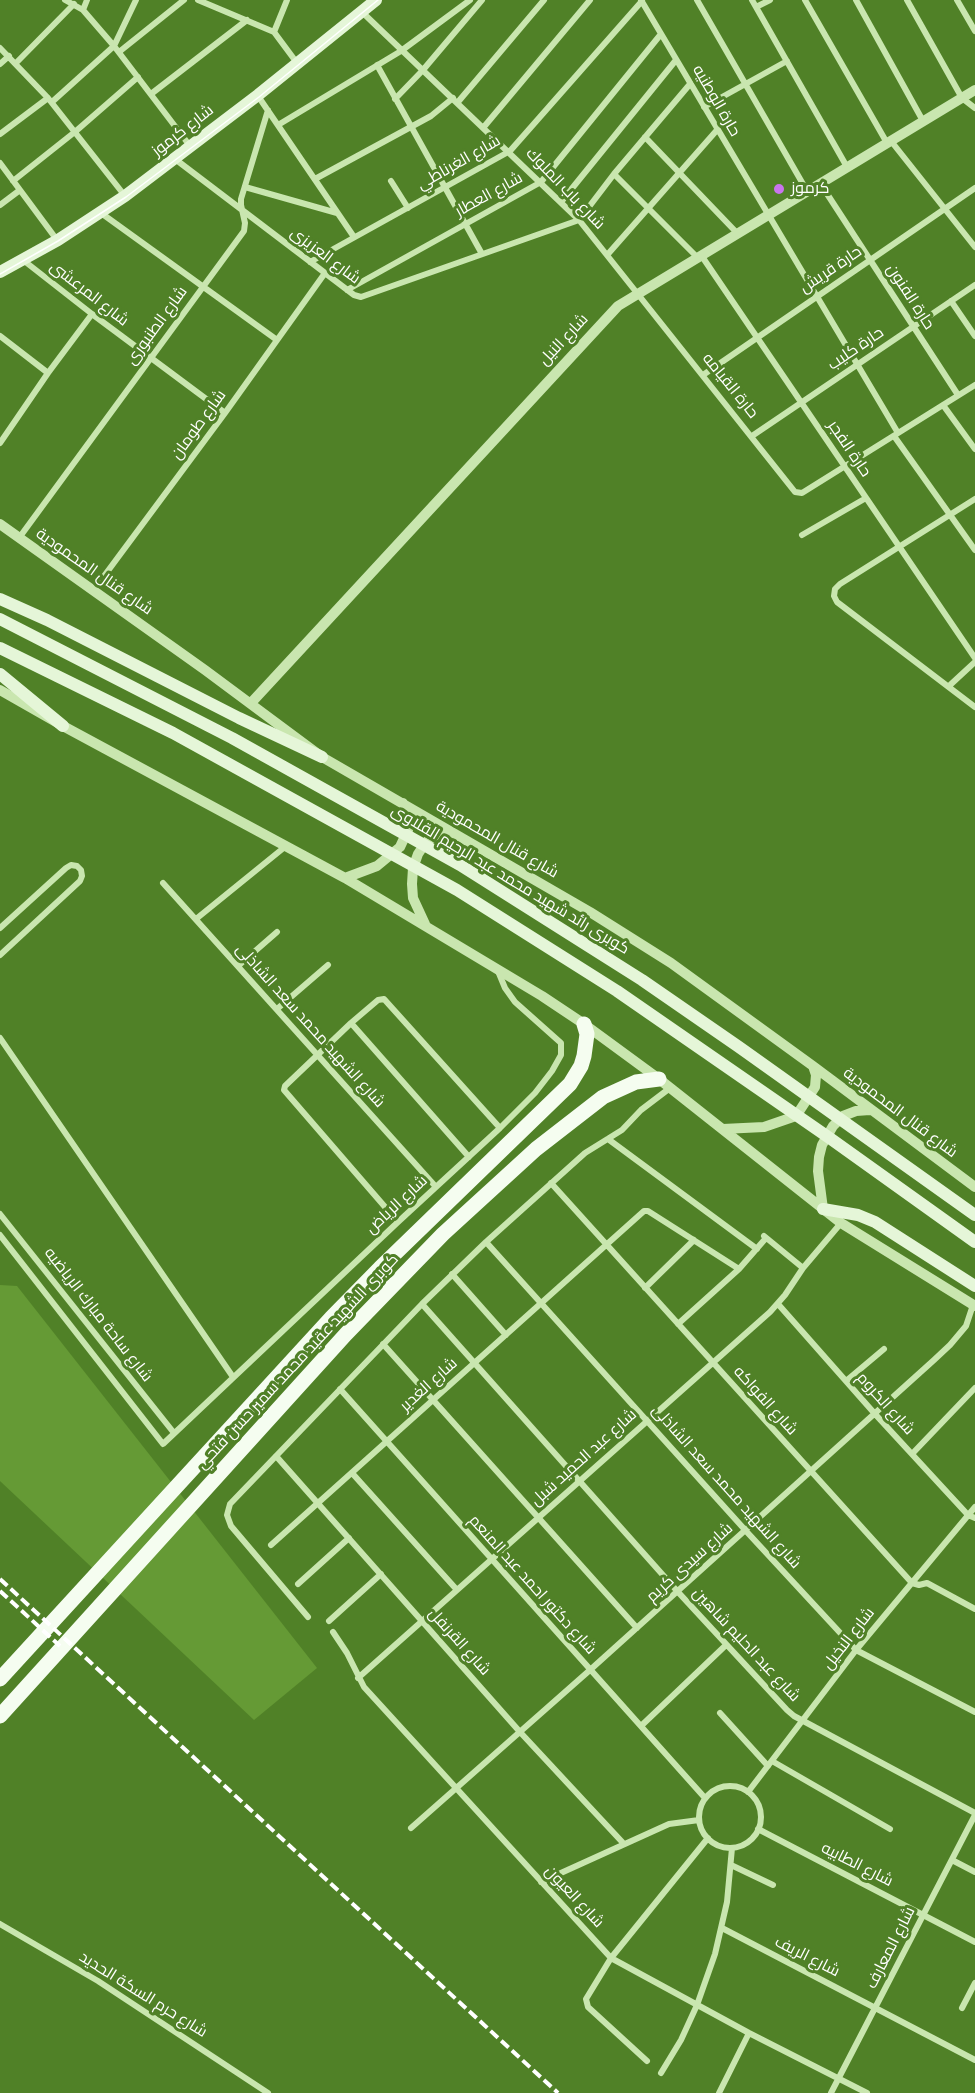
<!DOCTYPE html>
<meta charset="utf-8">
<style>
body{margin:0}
canvas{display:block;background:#508127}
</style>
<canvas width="975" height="2093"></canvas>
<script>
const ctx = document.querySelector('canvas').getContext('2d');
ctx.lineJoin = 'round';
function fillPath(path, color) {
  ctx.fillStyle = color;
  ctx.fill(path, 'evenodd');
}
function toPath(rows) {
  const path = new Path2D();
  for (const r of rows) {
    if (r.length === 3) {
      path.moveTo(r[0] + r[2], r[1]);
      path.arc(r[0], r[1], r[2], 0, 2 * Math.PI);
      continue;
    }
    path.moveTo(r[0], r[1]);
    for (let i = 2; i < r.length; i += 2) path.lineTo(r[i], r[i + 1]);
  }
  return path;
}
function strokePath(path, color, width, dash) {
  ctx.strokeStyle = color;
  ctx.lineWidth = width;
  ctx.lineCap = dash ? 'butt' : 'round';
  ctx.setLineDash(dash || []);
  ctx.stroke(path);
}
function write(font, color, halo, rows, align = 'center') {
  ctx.font = font + ' Signika,Cairo,sans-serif';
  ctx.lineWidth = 6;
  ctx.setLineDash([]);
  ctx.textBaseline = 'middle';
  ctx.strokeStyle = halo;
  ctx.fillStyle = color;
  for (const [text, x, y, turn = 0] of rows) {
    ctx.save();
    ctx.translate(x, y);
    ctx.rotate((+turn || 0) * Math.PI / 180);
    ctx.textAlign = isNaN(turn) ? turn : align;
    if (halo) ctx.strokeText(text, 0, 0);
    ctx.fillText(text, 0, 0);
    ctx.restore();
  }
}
fillPath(toPath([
 [0,1285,17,1286,317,1668,254,1720,0,1481]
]), '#659a35');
strokePath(toPath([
 [65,0,83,10,114,46,190,146],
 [198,0,274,32,297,63],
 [641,0,898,433],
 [697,0,807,191],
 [752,0,847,167],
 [805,0,887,143],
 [856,0,923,121],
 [907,0,962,98,975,108],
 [957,0,975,31],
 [756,7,770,0],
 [83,10,87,0],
 [362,12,579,220,795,492,802,493,975,385],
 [274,32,287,0],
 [0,48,48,98,125,196],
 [119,52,184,0],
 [16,63,74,4],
 [0,64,9,56],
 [377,65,482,254],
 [151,94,247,20],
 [258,96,354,237],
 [395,99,423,70,482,0],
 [52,102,114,46,136,0],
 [458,102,544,0],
 [704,107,787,61],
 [278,125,401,51,470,0],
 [483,128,590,0],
 [0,134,48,98],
 [645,137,737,233],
 [891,141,975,247],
 [175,159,354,295,361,297,579,220,614,174,690,84],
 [0,163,57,240],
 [614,174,697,257],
 [315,179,431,116,453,98],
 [13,181,76,131,138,77],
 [391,181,408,208],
 [820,183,958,395],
 [245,187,337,213],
 [561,202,676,60],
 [0,205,20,190],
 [101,213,277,340],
 [608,254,717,130],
 [701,255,975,658],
 [23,260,92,314,225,413],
 [310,262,510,151,642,1],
 [347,290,541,182,661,34],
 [951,301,975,336],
 [0,336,48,373],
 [703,375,975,188],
 [943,405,975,449],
 [752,436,975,285],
 [894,436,975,550],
 [0,443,48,373,92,314],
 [975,499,840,584,835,589,834,596,837,602,975,707],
 [802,535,866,498],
 [19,538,244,231,245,223,241,205,241,199,268,110],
 [93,591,225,413,325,273],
 [949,686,975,662],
 [163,883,436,1187],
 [196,919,286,846],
 [0,928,66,868,71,865,77,866,81,870,82,876,80,881,0,955],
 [238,966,277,932],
 [277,1009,328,965],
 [351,1023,469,1157],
 [0,1038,233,1377],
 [608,1139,757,1249],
 [551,1183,912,1583,919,1585,927,1583,975,1609],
 [0,1214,174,1433],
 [398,1222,284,1090,285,1086,351,1023,378,1000,384,999,500,1128],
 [0,1235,163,1444,398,1222,500,1128,535,1093,552,1071,561,1055,561,1043,515,1002,505,988,498,971],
 [764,1236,803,1268],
 [486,1242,746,1531,856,1650,975,1712],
 [452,1274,506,1335],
 [645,1288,694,1240],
 [422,1304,678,1592,787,1710,794,1716,975,1813],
 [778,1304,875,1414,968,1515,975,1518],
 [678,1324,739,1269,766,1238],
 [383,1344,637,1628],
 [846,1381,884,1349],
 [340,1389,705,1798],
 [912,1454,975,1388],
 [276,1456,520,1732,624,1844],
 [352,1473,457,1590],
 [271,1545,644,1211,648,1211,739,1269],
 [298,1584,349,1538],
 [308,1617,231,1526,227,1515,230,1504,422,1304,486,1242,585,1153,622,1130,641,1110,670,1088],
 [329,1621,381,1574],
 [333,1632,347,1653,364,1687,611,1958,749,2033,867,2093],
 [358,1678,770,1312,785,1295,803,1268,841,1223],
 [720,1713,768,1766],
 [641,1726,726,1645],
 [772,1761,890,1829],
 [730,1817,31],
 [748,1792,856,1650,975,1507],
 [411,1828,590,1670,934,1360,950,1345,966,1326,973,1305],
 [758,1829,975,1942],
 [952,1860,975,1872],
 [731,1865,773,1885],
 [541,1882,669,1824,699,1820],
 [0,1924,98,1981,268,2093],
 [722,1928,975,2060],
 [962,2008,975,1983],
 [647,2061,588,2007,586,1999,611,1958,708,1838],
 [661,2073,681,2040,697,2005,715,1954,727,1902,732,1848],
 [719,2093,749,2033],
 [831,2093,975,1815]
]), '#c9e6af', 6);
strokePath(toPath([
 [0,524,205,670,322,757,590,912,671,963,813,1066,975,1187],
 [0,690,63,726,345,878,542,996,584,1024,659,1079,841,1223,975,1306],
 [251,703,618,306,975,90],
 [345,878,377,866,400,847,408,830,409,819,403,803],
 [425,924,413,898,412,884,413,868,418,854,426,842,436,835,448,830],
 [723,1129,764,1127,793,1117,800,1110,815,1087,816,1075,813,1066],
 [823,1209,818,1171,819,1157,822,1145,833,1126,843,1116,856,1111,870,1110]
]), '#c9e6af', 10);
strokePath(toPath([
 [0,272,58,240,125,196,258,95,376,0],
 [0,599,47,620,239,718,322,757],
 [0,619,232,738,460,865,642,980,739,1047,975,1215],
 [0,648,173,733,457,890,617,991,831,1139,975,1242],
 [0,674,63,726],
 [823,1209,858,1215,875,1222,975,1286]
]), '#e5f6d8', 12);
strokePath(toPath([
 [0,1679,331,1318,380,1268,570,1084,581,1066,584,1056,587,1034,584,1024],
 [0,1716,346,1334,443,1234,536,1149,603,1097,636,1082,659,1079]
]), '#f5fdf0', 15);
strokePath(toPath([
 [0,274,58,241,126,197,259,97,378,0]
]), '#fff', 1.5);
strokePath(toPath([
 [0,1579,558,2093],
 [0,1591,60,1646]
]), '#fff', 4, [10, 4.5]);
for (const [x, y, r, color] of [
 [779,189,6,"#c975ee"]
]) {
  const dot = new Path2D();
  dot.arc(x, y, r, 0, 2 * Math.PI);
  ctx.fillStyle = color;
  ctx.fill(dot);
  strokePath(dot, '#508127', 2);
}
write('16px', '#fff', '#508127', [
 ["حارة الوطنيه",716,101,60],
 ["شارع كرموز",183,131,-38],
 ["شارع الغرناطي",459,163,-30],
 ["شارع باب الملوك",565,189,46],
 ["شارع العطار",489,195,-29],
 ["شارع العزيزى",325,256,37],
 ["حارة قريش",831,270,-34],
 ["شارع المرعشى",89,294,38],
 ["حارة الفنون",910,297,57],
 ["شارع الطنبورى",157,326,-54],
 ["شارع النيل",564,340,-47],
 ["حارة كليب",856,349,-34],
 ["حارة القيامه",730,386,51],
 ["شارع طومان",199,425,-54],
 ["حارة الفجر",849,449,56],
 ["شارع قنال المحمودية",94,572,35],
 ["شارع قنال المحمودية",497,840,30],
 ["كوبرى رائد شهيد محمد عبد الرحيم القلاوى",510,880,31],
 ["شارع الشهيد محمد سعد الشاذلى",310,1026,48],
 ["شارع قنال المحمودية",900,1113,37],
 ["شارع الرياض",397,1205,-43],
 ["شارع ساحة مبارك الرياضيه",98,1315,52],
 ["كوبرى الشهيد عقيد محمد سمير حسن فتحي",298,1362,-47],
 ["شارع الغدير",429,1385,-42],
 ["شارع الفواكه",765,1401,48],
 ["شارع الكروم",885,1404,48],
 ["شارع عبد الحميد شبل",584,1458,-42],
 ["شارع الشهيد محمد سعد الشاذلى",726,1487,48],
 ["شارع سيدى كريم",690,1563,-42],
 ["شارع دكتور احمد عبد المنعم",532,1585,48],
 ["شارع النخيل",849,1639,-52],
 ["شارع القرنفل",459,1642,48],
 ["شارع عبد الحليم شاهين",746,1645,47],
 ["شارع الطابيه",857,1865,27],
 ["شارع العيون",574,1897,47],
 ["شارع المعارف",891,1948,-63],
 ["شارع الريف",807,1957,27],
 ["شارع حرم السكة الحديد",143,1995,32]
]);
write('16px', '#fff', '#508127', [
 ["كرموز",791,189]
], 'left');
</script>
